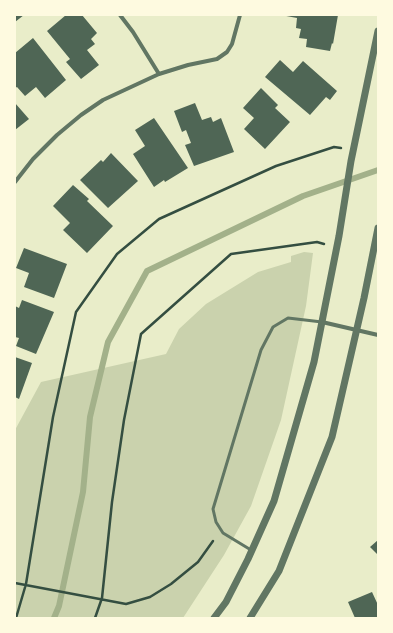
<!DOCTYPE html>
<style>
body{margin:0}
#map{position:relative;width:393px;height:633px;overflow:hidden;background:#e9edc9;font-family:"Noto Sans",sans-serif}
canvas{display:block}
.frame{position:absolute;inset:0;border:16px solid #fefae0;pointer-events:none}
</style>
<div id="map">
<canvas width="393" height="633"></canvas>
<div class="frame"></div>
</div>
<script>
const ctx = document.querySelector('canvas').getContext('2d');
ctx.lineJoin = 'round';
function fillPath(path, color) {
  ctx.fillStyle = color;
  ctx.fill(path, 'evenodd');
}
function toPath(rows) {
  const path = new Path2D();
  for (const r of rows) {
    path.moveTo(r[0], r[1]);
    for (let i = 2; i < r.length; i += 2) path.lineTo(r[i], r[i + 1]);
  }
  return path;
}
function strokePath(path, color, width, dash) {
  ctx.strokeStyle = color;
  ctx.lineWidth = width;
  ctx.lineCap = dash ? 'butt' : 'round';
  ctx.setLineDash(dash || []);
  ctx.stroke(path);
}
fillPath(toPath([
 [304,252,313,253,306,306,281,420,251,506,224,555,183,618,15,618,15,430,41,382,166,354,179,329,206,304,258,272,291,262,291,256]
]), '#cad2ad');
strokePath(toPath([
 [54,618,59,606,83,492,90,417,108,342,147,271,303,196,378,170]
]), '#a3b18a', 6);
fillPath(toPath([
 [15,15,24,15,15,22],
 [66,15,82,15,97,33,91,39,95,44,87,50,99,65,81,79,66,62,70,59,47,31],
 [281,15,338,15,333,44,332,43,330,51,306,47,307,39,299,38,301,29,296,28,297,18],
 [33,38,66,80,45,98,36,87,25,96,17,87,15,88,15,53],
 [280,60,293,72,303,61,337,91,330,100,326,97,310,115,265,77],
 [261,88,278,105,275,108,290,122,265,149,244,129,254,118,243,108],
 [15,103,29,119,15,130],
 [195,103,202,120,211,117,213,122,221,118,234,152,194,166,185,145,191,143,186,130,182,132,174,111],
 [154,118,188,168,165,182,164,180,154,187,133,154,145,146,135,130],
 [111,153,138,181,108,208,80,180,101,160,103,162],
 [73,185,89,199,87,201,113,226,87,253,63,230,70,223,53,206],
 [24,248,67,264,54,298,24,287,29,273,16,268],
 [22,300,54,312,36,354,16,346,19,338,15,337,15,306,19,308],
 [15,357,32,363,19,399,15,397],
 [378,540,378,555,370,547],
 [372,592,378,605,378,618,355,618,348,602]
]), '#4f6655');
strokePath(toPath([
 [15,583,126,604,150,597,171,584,198,562,213,541],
 [16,618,26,584,53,417,76,312,117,254,159,219,276,166,334,147,341,148],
 [95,618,102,598,112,502,124,420,141,334,231,254,317,242,324,244]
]), '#344e41', 2.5);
strokePath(toPath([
 [251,550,223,533,216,522,213,509,261,350,273,327,288,318,322,322]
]), '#617663', 3);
strokePath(toPath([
 [120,15,133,32,159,74],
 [15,182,33,159,57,135,81,115,103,100,159,74,188,65,217,59,227,52,232,44,240,15],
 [322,322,378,335]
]), '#617663', 4);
strokePath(toPath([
 [214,618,226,602,248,559,274,501,314,362,339,236,351,161,378,31],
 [250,618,279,571,332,437,364,298,378,228]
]), '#617663', 7);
</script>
